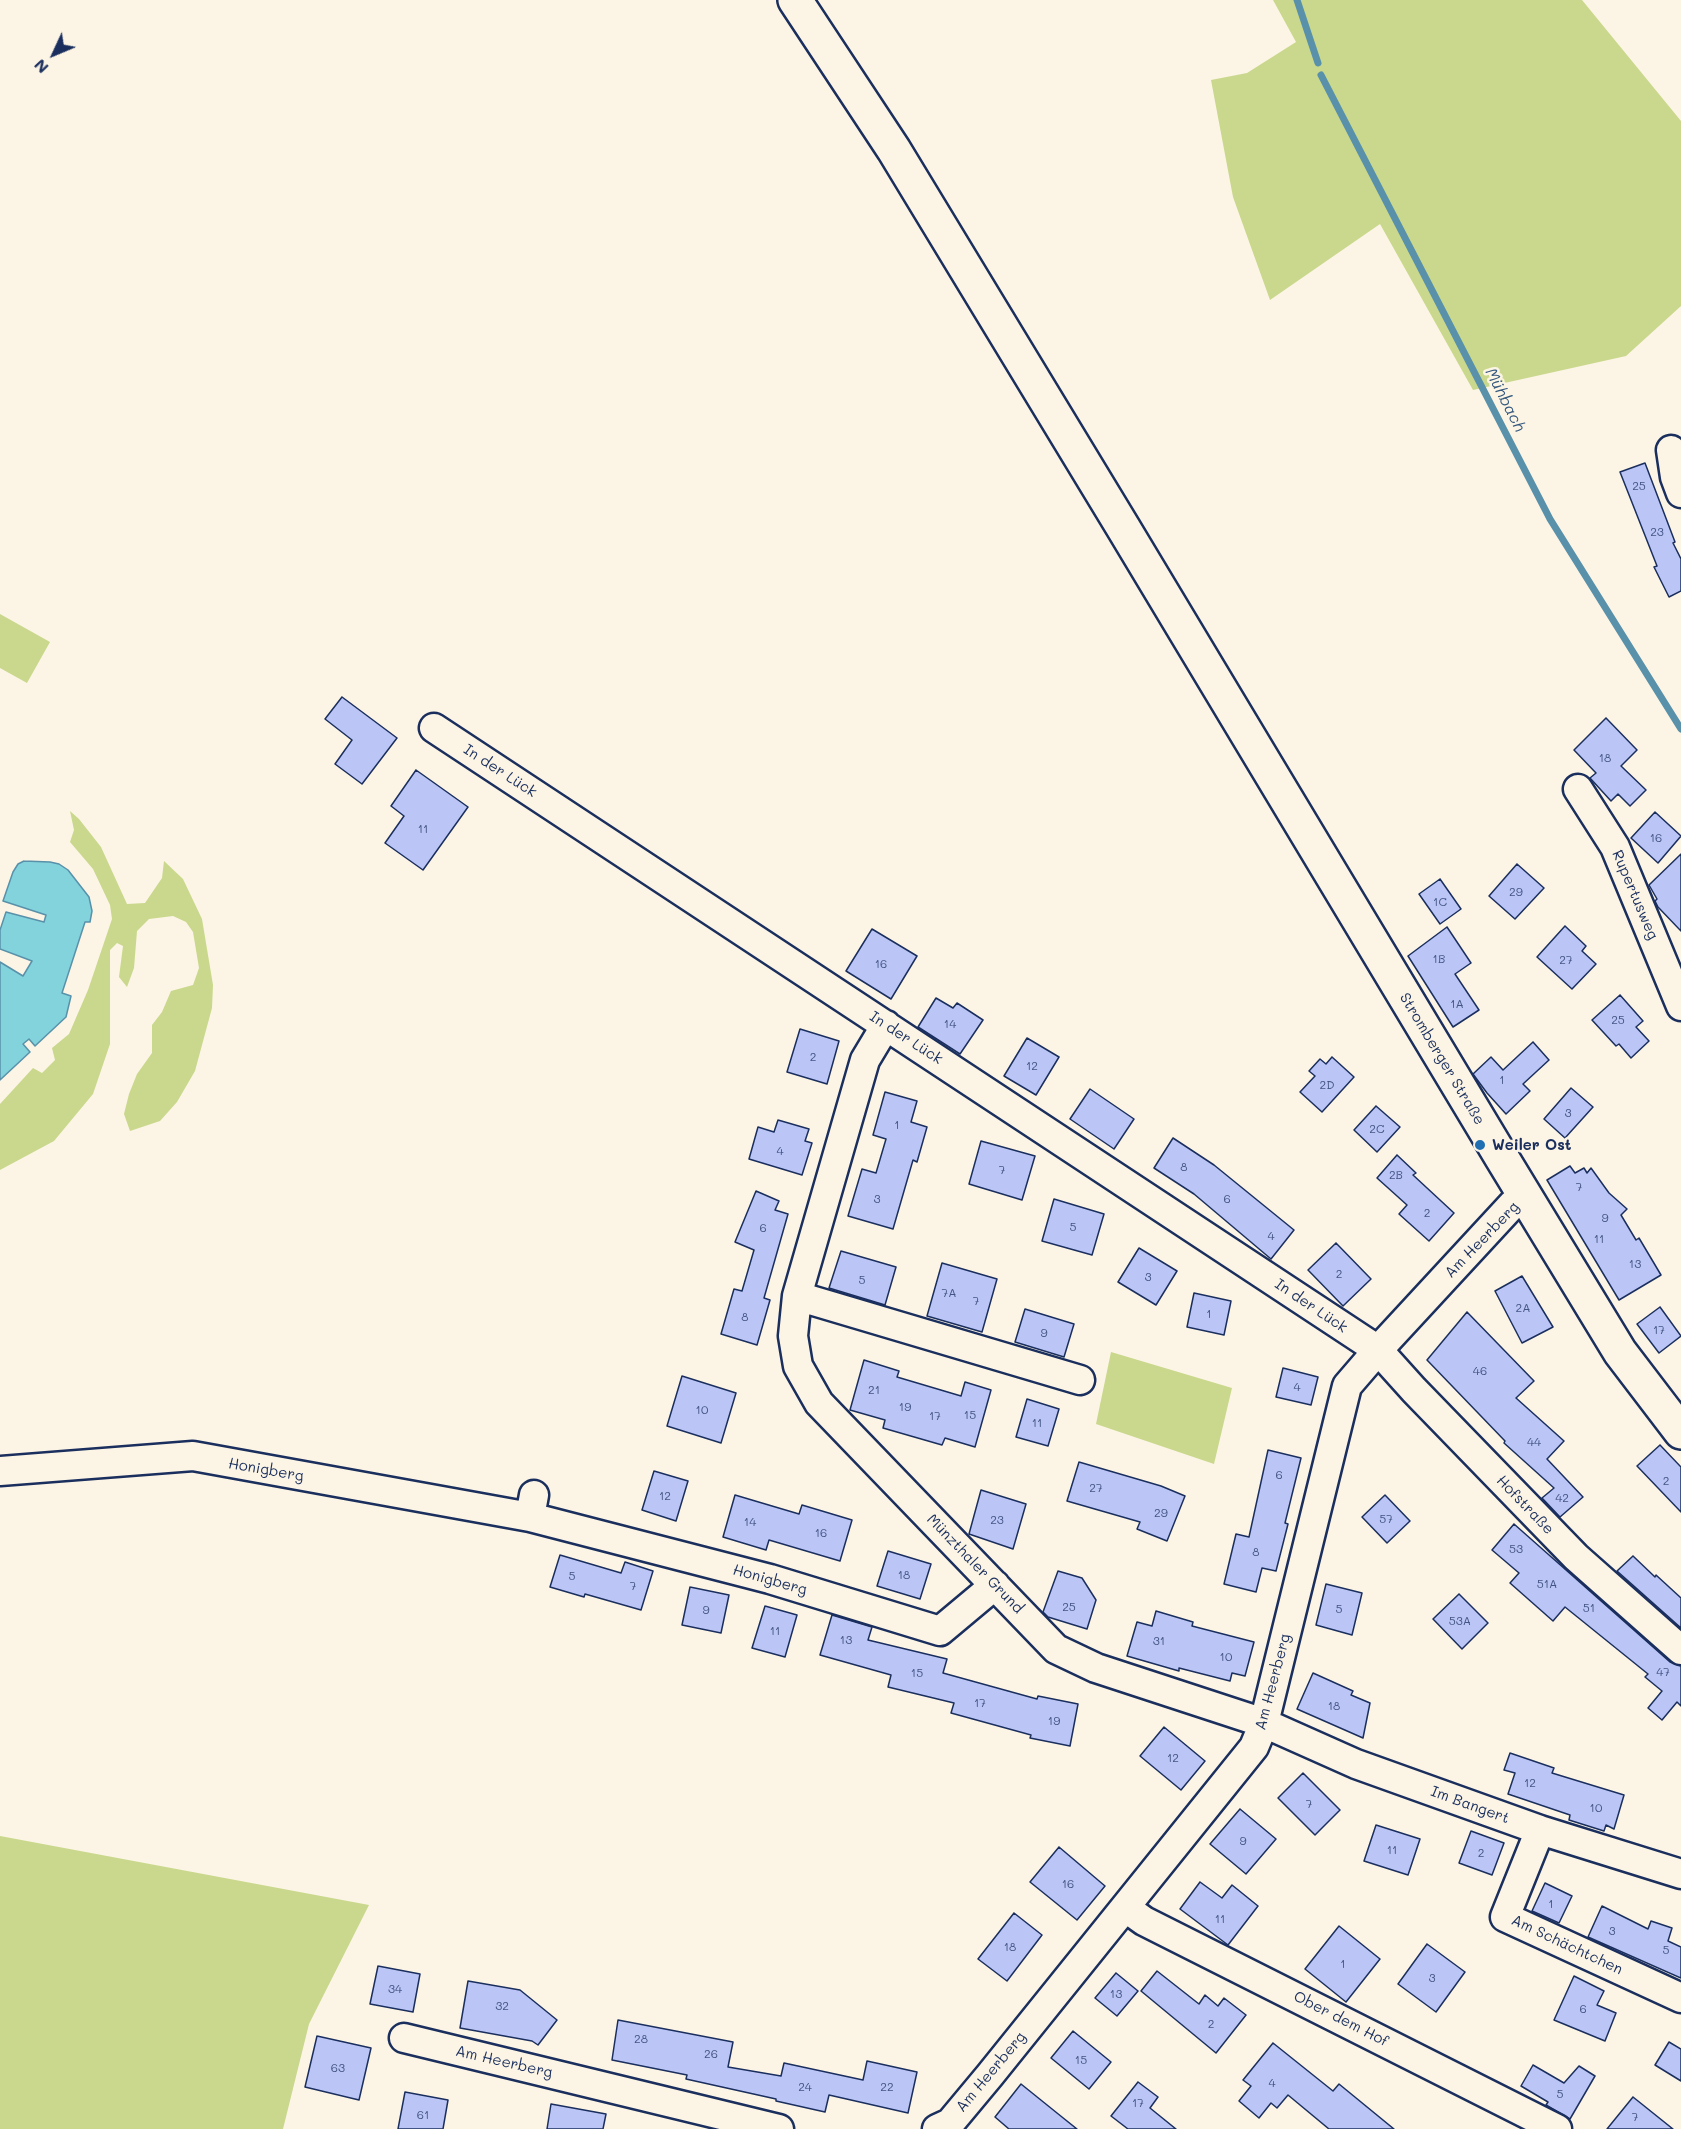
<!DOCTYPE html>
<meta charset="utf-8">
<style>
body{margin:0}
#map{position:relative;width:1681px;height:2129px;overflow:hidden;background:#fcf5e5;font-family:Mali,sans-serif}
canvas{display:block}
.north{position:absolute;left:24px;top:24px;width:60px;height:60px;-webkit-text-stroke:4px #fcf5e5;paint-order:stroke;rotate:226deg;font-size:16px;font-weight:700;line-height:24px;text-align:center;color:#1b2f5e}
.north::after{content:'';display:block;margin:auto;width:21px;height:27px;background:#1b2f5e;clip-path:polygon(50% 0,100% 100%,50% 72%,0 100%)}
</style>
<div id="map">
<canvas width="1681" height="2129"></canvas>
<div class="north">N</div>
</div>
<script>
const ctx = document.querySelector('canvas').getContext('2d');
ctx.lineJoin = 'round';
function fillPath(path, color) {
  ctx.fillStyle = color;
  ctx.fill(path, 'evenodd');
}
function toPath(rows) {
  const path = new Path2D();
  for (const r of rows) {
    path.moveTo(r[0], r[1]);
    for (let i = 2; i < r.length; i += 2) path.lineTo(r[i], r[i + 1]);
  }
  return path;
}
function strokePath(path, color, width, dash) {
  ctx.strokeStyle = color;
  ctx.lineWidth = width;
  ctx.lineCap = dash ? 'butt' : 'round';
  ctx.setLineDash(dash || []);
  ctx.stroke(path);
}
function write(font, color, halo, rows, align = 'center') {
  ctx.font = font + ' Mali,sans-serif';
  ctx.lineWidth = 5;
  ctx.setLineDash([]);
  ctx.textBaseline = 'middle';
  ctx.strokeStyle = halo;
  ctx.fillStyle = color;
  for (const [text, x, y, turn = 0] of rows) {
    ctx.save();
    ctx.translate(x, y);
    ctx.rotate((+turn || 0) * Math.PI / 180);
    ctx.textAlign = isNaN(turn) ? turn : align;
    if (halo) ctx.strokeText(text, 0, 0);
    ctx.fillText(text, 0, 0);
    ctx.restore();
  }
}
fillPath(toPath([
 [1273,0,1582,0,1681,121,1681,306,1626,356,1473,390,1380,224,1270,300,1233,197,1211,80,1247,73,1296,42],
 [0,614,50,642,27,683,0,668],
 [70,811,79,819,101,847,127,904,145,903,162,878,164,861,183,879,202,919,213,985,212,1008,195,1071,177,1102,160,1121,130,1131,124,1114,129,1094,137,1074,152,1053,152,1025,162,1012,171,991,193,985,199,968,193,932,186,922,173,916,149,919,137,931,134,968,127,987,119,977,123,946,117,943,110,950,110,1044,93,1094,54,1141,0,1170,0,1104,33,1068,42,1073,55,1060,52,1048,69,1034,88,990,112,919,110,905,93,869,70,842,74,830],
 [1111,1352,1232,1388,1214,1464,1096,1424],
 [0,1836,369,1905,309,2024,283,2129,0,2129]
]), '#c9d88c');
const water = toPath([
 [24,861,50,862,59,864,68,870,89,897,92,911,90,922,85,922,62,993,71,996,66,1017,35,1046,29,1039,23,1044,30,1052,0,1080,0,962,23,976,32,961,0,949,0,930,6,912,44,922,46,915,3,901,13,872,18,864,24,861]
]);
fillPath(water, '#82d3dc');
strokePath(water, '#5991aa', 1.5);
strokePath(toPath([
 [1297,0,1318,63],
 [1321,75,1550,519,1681,729]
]), '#5991aa', 7);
const building = toPath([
 [1645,463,1675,542,1673,543,1681,559,1681,591,1669,597,1654,567,1657,566,1620,472,1645,463],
 [342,697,397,738,362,784,335,764,352,740,325,719,342,697],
 [1606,718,1637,750,1621,766,1646,790,1630,806,1618,794,1611,801,1590,778,1596,773,1574,750,1606,718],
 [416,770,468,807,423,870,385,843,404,816,391,806,416,770],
 [1655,812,1681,836,1658,863,1631,838,1655,812],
 [1681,854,1681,931,1658,907,1655,901,1657,899,1649,885,1681,854],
 [1517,864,1544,888,1515,919,1489,896,1517,864],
 [1440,879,1461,909,1440,924,1419,894,1440,879],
 [1565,926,1586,946,1582,951,1596,964,1572,989,1537,957,1565,926],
 [1447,927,1471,963,1455,974,1479,1010,1453,1027,1408,956,1447,927],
 [872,929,917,956,891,999,846,971,872,929],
 [1620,995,1643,1021,1636,1027,1649,1041,1631,1058,1619,1044,1616,1046,1592,1020,1620,995],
 [936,998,953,1008,957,1003,983,1020,960,1054,918,1027,936,998],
 [800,1029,839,1041,827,1084,787,1072,800,1029],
 [1027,1038,1059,1057,1036,1095,1004,1076,1027,1038],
 [1533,1042,1549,1060,1523,1084,1530,1091,1506,1114,1487,1093,1473,1074,1491,1057,1503,1070,1533,1042],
 [1332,1057,1354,1077,1322,1112,1300,1092,1315,1076,1309,1071,1320,1059,1326,1064,1332,1057],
 [1571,1088,1593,1107,1565,1138,1544,1119,1571,1088],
 [1090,1089,1134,1119,1114,1149,1070,1119,1090,1089],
 [885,1092,917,1101,911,1122,927,1127,917,1162,913,1160,893,1229,848,1216,862,1169,876,1173,886,1139,873,1135,885,1092],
 [1376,1106,1400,1127,1377,1152,1354,1130,1376,1106],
 [778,1120,809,1129,805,1141,812,1143,802,1175,749,1159,758,1127,774,1132,778,1120],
 [1173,1138,1214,1165,1294,1230,1271,1259,1194,1194,1154,1168,1173,1138],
 [981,1141,1035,1156,1022,1200,969,1184,981,1141],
 [1397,1155,1416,1173,1413,1175,1454,1213,1429,1241,1399,1214,1407,1205,1377,1178,1397,1155],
 [1570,1166,1575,1173,1584,1168,1587,1173,1591,1168,1609,1193,1627,1209,1621,1215,1636,1240,1639,1238,1661,1275,1619,1300,1547,1180,1570,1166],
 [756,1191,779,1201,775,1210,788,1214,764,1298,770,1300,757,1345,721,1334,734,1289,742,1291,754,1250,735,1242,756,1191],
 [1054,1199,1104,1214,1092,1255,1042,1241,1054,1199],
 [1336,1243,1371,1279,1343,1306,1308,1270,1336,1243],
 [1139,1248,1177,1271,1156,1305,1118,1282,1139,1248],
 [841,1251,896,1267,885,1305,829,1288,841,1251],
 [942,1263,997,1279,982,1332,927,1316,942,1263],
 [1522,1276,1553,1327,1522,1343,1495,1291,1522,1276],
 [1194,1293,1231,1301,1224,1335,1187,1327,1194,1293],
 [1660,1307,1681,1336,1659,1353,1637,1324,1660,1307],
 [1025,1309,1074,1324,1064,1357,1015,1342,1025,1309],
 [1467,1312,1534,1381,1516,1398,1564,1441,1547,1459,1583,1497,1560,1517,1542,1498,1554,1488,1504,1443,1505,1441,1427,1360,1467,1312],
 [864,1360,899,1371,897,1377,961,1396,965,1382,991,1390,975,1447,945,1438,942,1445,883,1428,885,1420,850,1410,864,1360],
 [1283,1368,1318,1377,1311,1405,1276,1397,1283,1368],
 [682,1376,736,1393,721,1443,667,1426,682,1376],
 [1027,1399,1059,1409,1048,1446,1016,1437,1027,1399],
 [1660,1445,1681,1467,1681,1512,1637,1466,1660,1445],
 [1268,1450,1301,1458,1285,1523,1288,1524,1276,1571,1262,1568,1256,1592,1224,1584,1236,1534,1249,1537,1268,1450],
 [1079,1462,1161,1486,1185,1496,1167,1541,1137,1529,1140,1522,1067,1501,1079,1462],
 [654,1471,688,1481,676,1521,642,1510,654,1471],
 [981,1490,1026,1504,1013,1549,969,1534,981,1490],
 [735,1495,799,1514,802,1505,852,1520,840,1561,769,1540,766,1550,723,1537,735,1495],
 [1385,1495,1410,1521,1387,1543,1362,1517,1385,1495],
 [1514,1524,1670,1662,1681,1666,1681,1706,1677,1702,1662,1720,1648,1708,1662,1691,1645,1677,1648,1674,1565,1607,1553,1621,1510,1583,1519,1573,1492,1550,1514,1524],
 [888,1551,931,1564,920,1599,877,1586,888,1551],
 [560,1555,621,1573,625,1562,653,1571,641,1610,585,1594,584,1597,550,1587,560,1555],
 [1633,1556,1655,1577,1656,1575,1681,1598,1681,1628,1617,1571,1633,1556],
 [1058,1571,1082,1578,1096,1600,1087,1629,1048,1617,1043,1612,1058,1571],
 [1326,1584,1362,1593,1352,1635,1316,1625,1326,1584],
 [690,1587,729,1595,721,1633,682,1625,690,1587],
 [1459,1594,1488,1623,1462,1649,1433,1619,1459,1594],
 [765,1606,797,1615,785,1657,752,1648,765,1606],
 [1156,1611,1193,1622,1192,1626,1254,1642,1245,1676,1232,1673,1230,1681,1179,1668,1179,1671,1127,1656,1137,1622,1152,1626,1156,1611],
 [832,1615,872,1627,868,1640,947,1659,943,1673,1037,1699,1038,1696,1078,1704,1070,1746,1030,1738,1031,1735,951,1713,954,1703,888,1687,891,1675,820,1655,832,1615],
 [1313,1673,1353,1691,1351,1695,1370,1703,1363,1738,1297,1709,1313,1673],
 [1164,1727,1205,1761,1181,1790,1140,1756,1164,1727],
 [1510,1753,1554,1768,1552,1773,1624,1795,1614,1829,1606,1825,1604,1831,1569,1820,1570,1815,1508,1794,1515,1773,1504,1770,1510,1753],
 [1303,1773,1340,1810,1315,1835,1278,1798,1303,1773],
 [1240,1809,1276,1839,1246,1874,1210,1844,1240,1809],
 [1376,1825,1420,1839,1408,1875,1364,1861,1376,1825],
 [1471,1831,1504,1843,1492,1875,1459,1863,1471,1831],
 [1059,1847,1105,1886,1077,1920,1030,1882,1059,1847],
 [1200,1882,1222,1898,1232,1885,1258,1906,1228,1945,1180,1909,1200,1882],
 [1545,1883,1572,1896,1559,1923,1532,1911,1545,1883],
 [1602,1906,1648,1929,1651,1921,1672,1928,1668,1941,1681,1947,1681,1978,1588,1937,1602,1906],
 [1014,1913,1042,1935,1007,1981,978,1959,1014,1913],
 [1339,1926,1380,1959,1346,2002,1305,1969,1339,1926],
 [1427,1944,1465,1972,1436,2012,1398,1984,1427,1944],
 [378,1966,420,1974,413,2012,370,2004,378,1966],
 [1157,1971,1199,2004,1205,1995,1218,2006,1224,1998,1246,2015,1216,2053,1141,1991,1157,1971],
 [1116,1973,1138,1991,1117,2016,1095,1998,1116,1973],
 [1574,1976,1604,1991,1597,2005,1616,2013,1605,2041,1554,2020,1574,1976],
 [468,1981,520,1990,557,2020,538,2045,532,2041,460,2028,468,1981],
 [618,2020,733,2042,728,2067,781,2076,784,2063,863,2080,867,2061,917,2072,908,2113,829,2095,825,2112,776,2101,776,2099,686,2079,687,2075,612,2060,618,2020],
 [1073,2031,1111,2062,1089,2089,1051,2058,1073,2031],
 [317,2036,371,2048,359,2100,305,2087,317,2036],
 [1669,2042,1681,2049,1681,2081,1655,2065,1669,2042],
 [1273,2043,1333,2091,1339,2084,1394,2129,1329,2129,1288,2095,1277,2108,1271,2103,1259,2118,1239,2101,1251,2086,1243,2080,1273,2043],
 [1533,2065,1564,2083,1579,2066,1595,2076,1570,2119,1546,2105,1548,2102,1521,2086,1533,2065],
 [1138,2082,1158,2097,1150,2108,1176,2129,1128,2129,1111,2116,1138,2082],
 [1021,2084,1057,2113,1077,2129,1009,2129,995,2117,1021,2084],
 [405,2092,448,2100,443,2129,398,2129,405,2092],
 [1633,2097,1673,2129,1607,2129,1633,2097],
 [551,2104,606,2114,603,2129,547,2129,551,2104]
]);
fillPath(building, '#bbc6f7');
strokePath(building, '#1b2f5e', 1.5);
const minor = toPath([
 [1671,450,1675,477,1681,493],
 [434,728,1378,1350,1414,1390,1576,1557,1681,1650],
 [1578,789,1615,847,1681,1006],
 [886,1025,865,1060,797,1296,793,1336,798,1366,819,1403,1056,1649,1096,1668,1264,1723,1356,1764,1540,1830,1681,1874],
 [797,1296,1080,1380],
 [0,1471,193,1456,530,1517],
 [534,1495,530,1517,770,1579,940,1631,995,1585],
 [1540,1830,1505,1917,1681,1998],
 [1126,1908,1144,1921,1557,2129],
 [404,2038,779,2129],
 [937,2129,950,2123,990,2075,1254,1747,1264,1723,1347,1386,1378,1350,1512,1205,1525,1197]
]);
const major = toPath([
 [795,0,894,150,1124,529,1502,1158,1620,1352,1681,1432]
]);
strokePath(minor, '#1b2f5e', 33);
strokePath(major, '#1b2f5e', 38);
strokePath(minor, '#fcf5e5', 28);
strokePath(major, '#fcf5e5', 33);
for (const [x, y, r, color] of [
 [1480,1145,6,"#1f6fb2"]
]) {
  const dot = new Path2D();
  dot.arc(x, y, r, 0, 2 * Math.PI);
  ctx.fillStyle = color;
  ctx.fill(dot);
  strokePath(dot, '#fcf5e5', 2);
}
write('12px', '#435584', null, [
 ["25",1639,486],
 ["23",1657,532],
 ["18",1605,758],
 ["11",423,829],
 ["16",1656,838],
 ["29",1516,892],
 ["1C",1440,902],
 ["1B",1439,959],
 ["27",1566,960],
 ["16",881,964],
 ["1A",1457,1004],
 ["25",1618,1020],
 ["14",950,1024],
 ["2",813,1057],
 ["12",1032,1066],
 ["1",1502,1080],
 ["2D",1327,1085],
 ["3",1568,1113],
 ["1",897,1125],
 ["2C",1377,1129],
 ["4",780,1151],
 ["8",1184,1167],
 ["7",1002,1170],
 ["2B",1396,1175],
 ["7",1579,1187],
 ["3",877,1199],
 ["6",1227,1199],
 ["2",1427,1213],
 ["9",1605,1218],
 ["5",1073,1227],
 ["6",763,1228],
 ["4",1271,1236],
 ["11",1599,1239],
 ["13",1635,1264],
 ["2",1339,1274],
 ["3",1148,1277],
 ["5",862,1280],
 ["7A",949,1293],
 ["7",976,1301],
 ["2A",1523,1308],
 ["1",1209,1314],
 ["8",745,1317],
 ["17",1659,1330],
 ["9",1044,1333],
 ["46",1480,1371],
 ["4",1297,1387],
 ["21",874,1390],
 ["19",905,1407],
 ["10",702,1410],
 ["15",970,1415],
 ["17",935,1416],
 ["11",1037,1423],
 ["44",1534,1442],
 ["6",1279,1475],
 ["2",1666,1481],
 ["27",1096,1488],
 ["12",665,1496],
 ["42",1562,1498],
 ["29",1161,1513],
 ["57",1386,1519],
 ["23",997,1520],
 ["14",750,1522],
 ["16",821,1533],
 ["53",1516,1549],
 ["8",1256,1552],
 ["18",904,1575],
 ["5",572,1576],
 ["51A",1547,1584],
 ["7",633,1586],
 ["25",1069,1607],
 ["51",1589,1608],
 ["5",1339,1609],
 ["9",706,1610],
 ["53A",1460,1621],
 ["11",775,1631],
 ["13",846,1640],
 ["31",1159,1641],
 ["10",1226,1657],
 ["47",1663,1672],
 ["15",917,1673],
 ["17",980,1703],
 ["18",1334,1706],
 ["19",1054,1721],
 ["12",1173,1758],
 ["12",1530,1783],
 ["7",1309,1804],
 ["10",1596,1808],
 ["9",1243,1841],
 ["11",1392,1850],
 ["2",1481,1853],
 ["16",1068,1884],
 ["1",1551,1904],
 ["11",1220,1919],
 ["3",1612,1931],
 ["18",1010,1947],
 ["5",1666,1950],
 ["1",1343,1964],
 ["3",1432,1978],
 ["34",395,1989],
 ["13",1116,1994],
 ["32",502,2006],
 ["6",1583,2009],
 ["2",1211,2024],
 ["28",641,2039],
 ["26",711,2054],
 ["15",1081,2060],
 ["63",338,2068],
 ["4",1272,2083],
 ["24",805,2087],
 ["22",887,2087],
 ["5",1560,2094],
 ["17",1138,2103],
 ["61",423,2115],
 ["7",1635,2117]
]);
write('15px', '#1b2f5e', '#fcf5e5', [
 ["In der Lück",500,771,33],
 ["Rupertusweg",1635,895,67],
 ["In der Lück",906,1038,33],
 ["Stromberger Straße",1442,1059,59],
 ["Am Heerberg",1482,1240,-46],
 ["In der Lück",1311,1306,34],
 ["Honigberg",266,1470,10],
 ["Hofstraße",1525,1505,46],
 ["Münzthaler Grund",975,1564,46],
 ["Honigberg",770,1580,16],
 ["Am Heerberg",1273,1682,-75],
 ["Im Bangert",1470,1805,20],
 ["Am Schächtchen",1567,1945,25],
 ["Ober dem Hof",1341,2019,27],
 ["Am Heerberg",504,2062,13],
 ["Am Heerberg",991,2072,-50]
]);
write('bold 15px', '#1b2f5e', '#fcf5e5', [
 ["Weiler Ost",1492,1145]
], 'left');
write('italic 16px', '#35587e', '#fcf5e5', [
 ["Mühbach",1505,400,63]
]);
</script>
